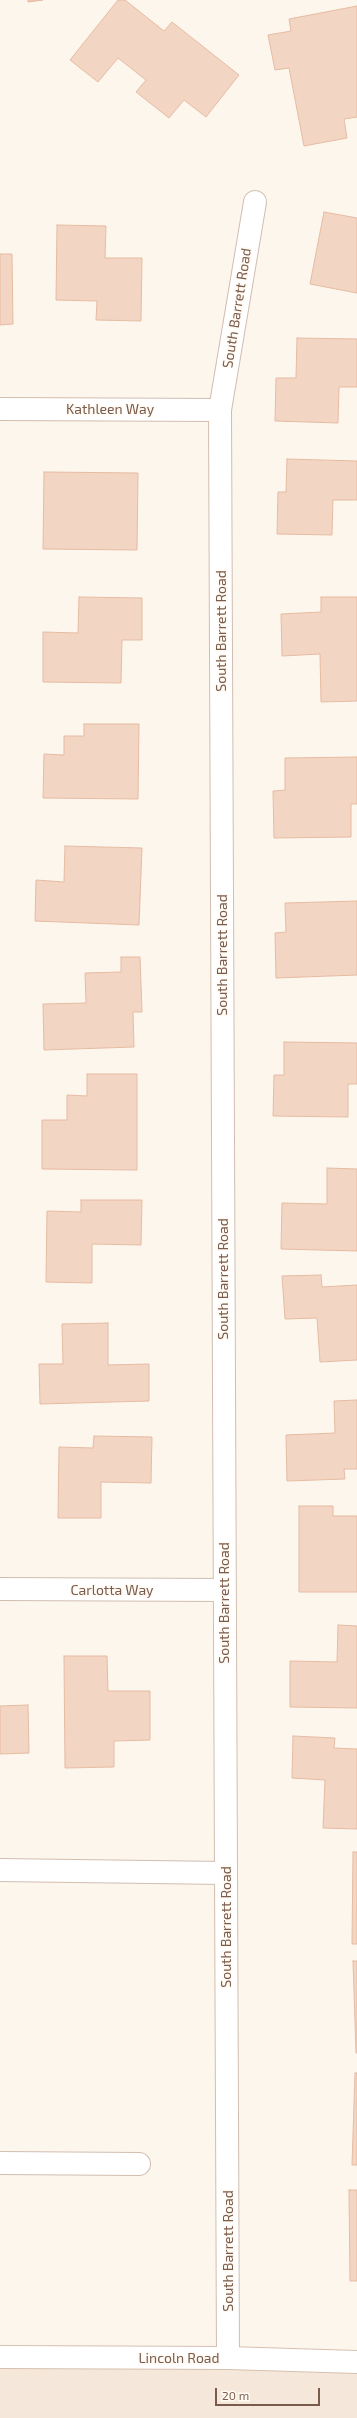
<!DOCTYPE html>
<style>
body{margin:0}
#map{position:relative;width:357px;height:2418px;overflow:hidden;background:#fdf6ec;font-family:"Exo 2",sans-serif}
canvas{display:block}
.scale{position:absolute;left:215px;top:2388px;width:105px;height:18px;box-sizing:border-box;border:2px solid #7a5c4d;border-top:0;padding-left:5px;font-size:12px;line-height:14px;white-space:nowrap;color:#7a5c4d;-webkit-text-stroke:3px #fffaf3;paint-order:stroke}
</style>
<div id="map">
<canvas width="357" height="2418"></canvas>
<div class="scale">20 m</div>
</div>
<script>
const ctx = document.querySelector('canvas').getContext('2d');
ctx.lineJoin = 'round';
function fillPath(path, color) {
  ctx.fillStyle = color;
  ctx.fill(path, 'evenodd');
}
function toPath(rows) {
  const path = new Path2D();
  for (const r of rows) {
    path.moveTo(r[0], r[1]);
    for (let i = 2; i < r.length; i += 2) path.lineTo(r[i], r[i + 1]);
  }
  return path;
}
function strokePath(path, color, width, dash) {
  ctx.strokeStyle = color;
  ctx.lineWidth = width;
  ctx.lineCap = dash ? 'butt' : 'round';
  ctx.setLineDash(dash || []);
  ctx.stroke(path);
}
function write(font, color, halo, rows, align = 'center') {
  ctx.font = font + ' "Exo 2",sans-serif';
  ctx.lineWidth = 3;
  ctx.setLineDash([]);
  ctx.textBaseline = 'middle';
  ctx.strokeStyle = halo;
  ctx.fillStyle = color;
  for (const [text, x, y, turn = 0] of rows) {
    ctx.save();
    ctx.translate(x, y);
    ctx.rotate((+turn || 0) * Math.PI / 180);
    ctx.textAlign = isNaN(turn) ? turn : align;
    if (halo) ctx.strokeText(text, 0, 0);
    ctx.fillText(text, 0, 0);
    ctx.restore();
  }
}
fillPath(toPath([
 [0,2359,357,2362,357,2418,0,2418]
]), '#f5e8da');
const building = toPath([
 [28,0,43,0,28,2,28,0],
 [118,0,125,0,164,31,172,22,239,75,206,117,184,100,169,118,136,92,146,80,118,58,98,82,70,60,118,0],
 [357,6,357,117,344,119,347,138,304,146,289,68,275,70,268,35,291,31,289,19,357,6],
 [324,212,357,218,357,293,310,284,324,212],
 [57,225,106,226,105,258,142,258,141,321,96,320,97,301,56,300,57,225],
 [0,254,12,254,13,324,0,325,0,254],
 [297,338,357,339,357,387,339,387,338,423,275,421,276,378,296,378,297,338],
 [287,459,357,461,357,500,333,500,332,535,277,534,278,492,286,492,287,459],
 [44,472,138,473,137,550,43,549,44,472],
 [79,597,142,598,142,640,122,640,121,683,43,682,43,632,78,633,79,597],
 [321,597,357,597,357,701,321,702,320,654,282,656,281,614,321,612,321,597],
 [84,724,139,724,138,799,43,798,44,754,64,755,64,736,84,736,84,724],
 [357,757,357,804,351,804,351,837,274,838,273,791,285,790,285,758,357,757],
 [65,846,142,848,139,925,35,921,36,880,64,882,65,846],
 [357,901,357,975,276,978,275,933,286,932,285,903,357,901],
 [121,957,140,957,142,1012,133,1012,134,1047,44,1050,43,1004,86,1003,85,973,121,972,121,957],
 [284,1042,357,1043,357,1084,348,1084,348,1117,273,1116,274,1075,284,1075,284,1042],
 [87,1074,137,1074,137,1170,42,1169,42,1120,67,1120,67,1095,87,1096,87,1074],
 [327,1168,357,1169,357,1251,281,1249,282,1203,327,1204,327,1168],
 [81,1200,142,1200,141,1245,92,1244,92,1283,46,1282,47,1211,81,1212,81,1200],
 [321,1275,322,1287,357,1285,357,1360,320,1362,317,1318,285,1319,282,1276,321,1275],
 [108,1323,108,1365,149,1364,149,1401,40,1404,39,1364,63,1364,62,1324,108,1323],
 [357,1400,357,1469,344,1469,345,1479,287,1481,286,1435,335,1433,334,1401,357,1400],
 [94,1436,152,1437,151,1483,101,1482,101,1518,58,1518,59,1447,93,1448,94,1436],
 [299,1506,333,1506,333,1516,357,1516,357,1592,299,1592,299,1506],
 [338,1625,357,1626,357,1708,290,1707,290,1661,337,1662,338,1625],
 [64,1656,107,1656,108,1691,150,1691,150,1740,114,1741,114,1767,65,1768,64,1656],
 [28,1705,29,1753,0,1754,0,1706,28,1705],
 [293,1736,335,1738,334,1748,357,1749,357,1829,323,1828,325,1780,292,1778,293,1736],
 [353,1852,357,1852,357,1944,352,1944,353,1852],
 [353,1961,357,1961,357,2053,356,2053,353,1961],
 [355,2073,357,2073,357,2165,352,2165,355,2073],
 [349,2190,357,2190,357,2281,350,2281,349,2190]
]);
fillPath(building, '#f3d5c3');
strokePath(building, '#e6bba3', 1);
const minor = toPath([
 [0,409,220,410],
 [0,1589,224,1590],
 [0,1870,225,1873],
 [0,2163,139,2164],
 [228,2358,220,410,255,202]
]);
const secondary = toPath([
 [0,2357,228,2358,357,2362]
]);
strokePath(minor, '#d1beb0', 24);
strokePath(secondary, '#d6c0b0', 24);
strokePath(minor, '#fff', 22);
strokePath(secondary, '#fff', 22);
write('14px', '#7a5c4d', '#fffaf3', [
 ["South Barrett Road",237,308,-81],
 ["Kathleen Way",110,409],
 ["South Barrett Road",221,631,-90],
 ["South Barrett Road",222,955,-90],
 ["South Barrett Road",223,1279,-90],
 ["Carlotta Way",112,1590],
 ["South Barrett Road",224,1603,-90],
 ["South Barrett Road",226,1927,-90],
 ["South Barrett Road",228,2251,-90],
 ["Lincoln Road",179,2358]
]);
</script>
